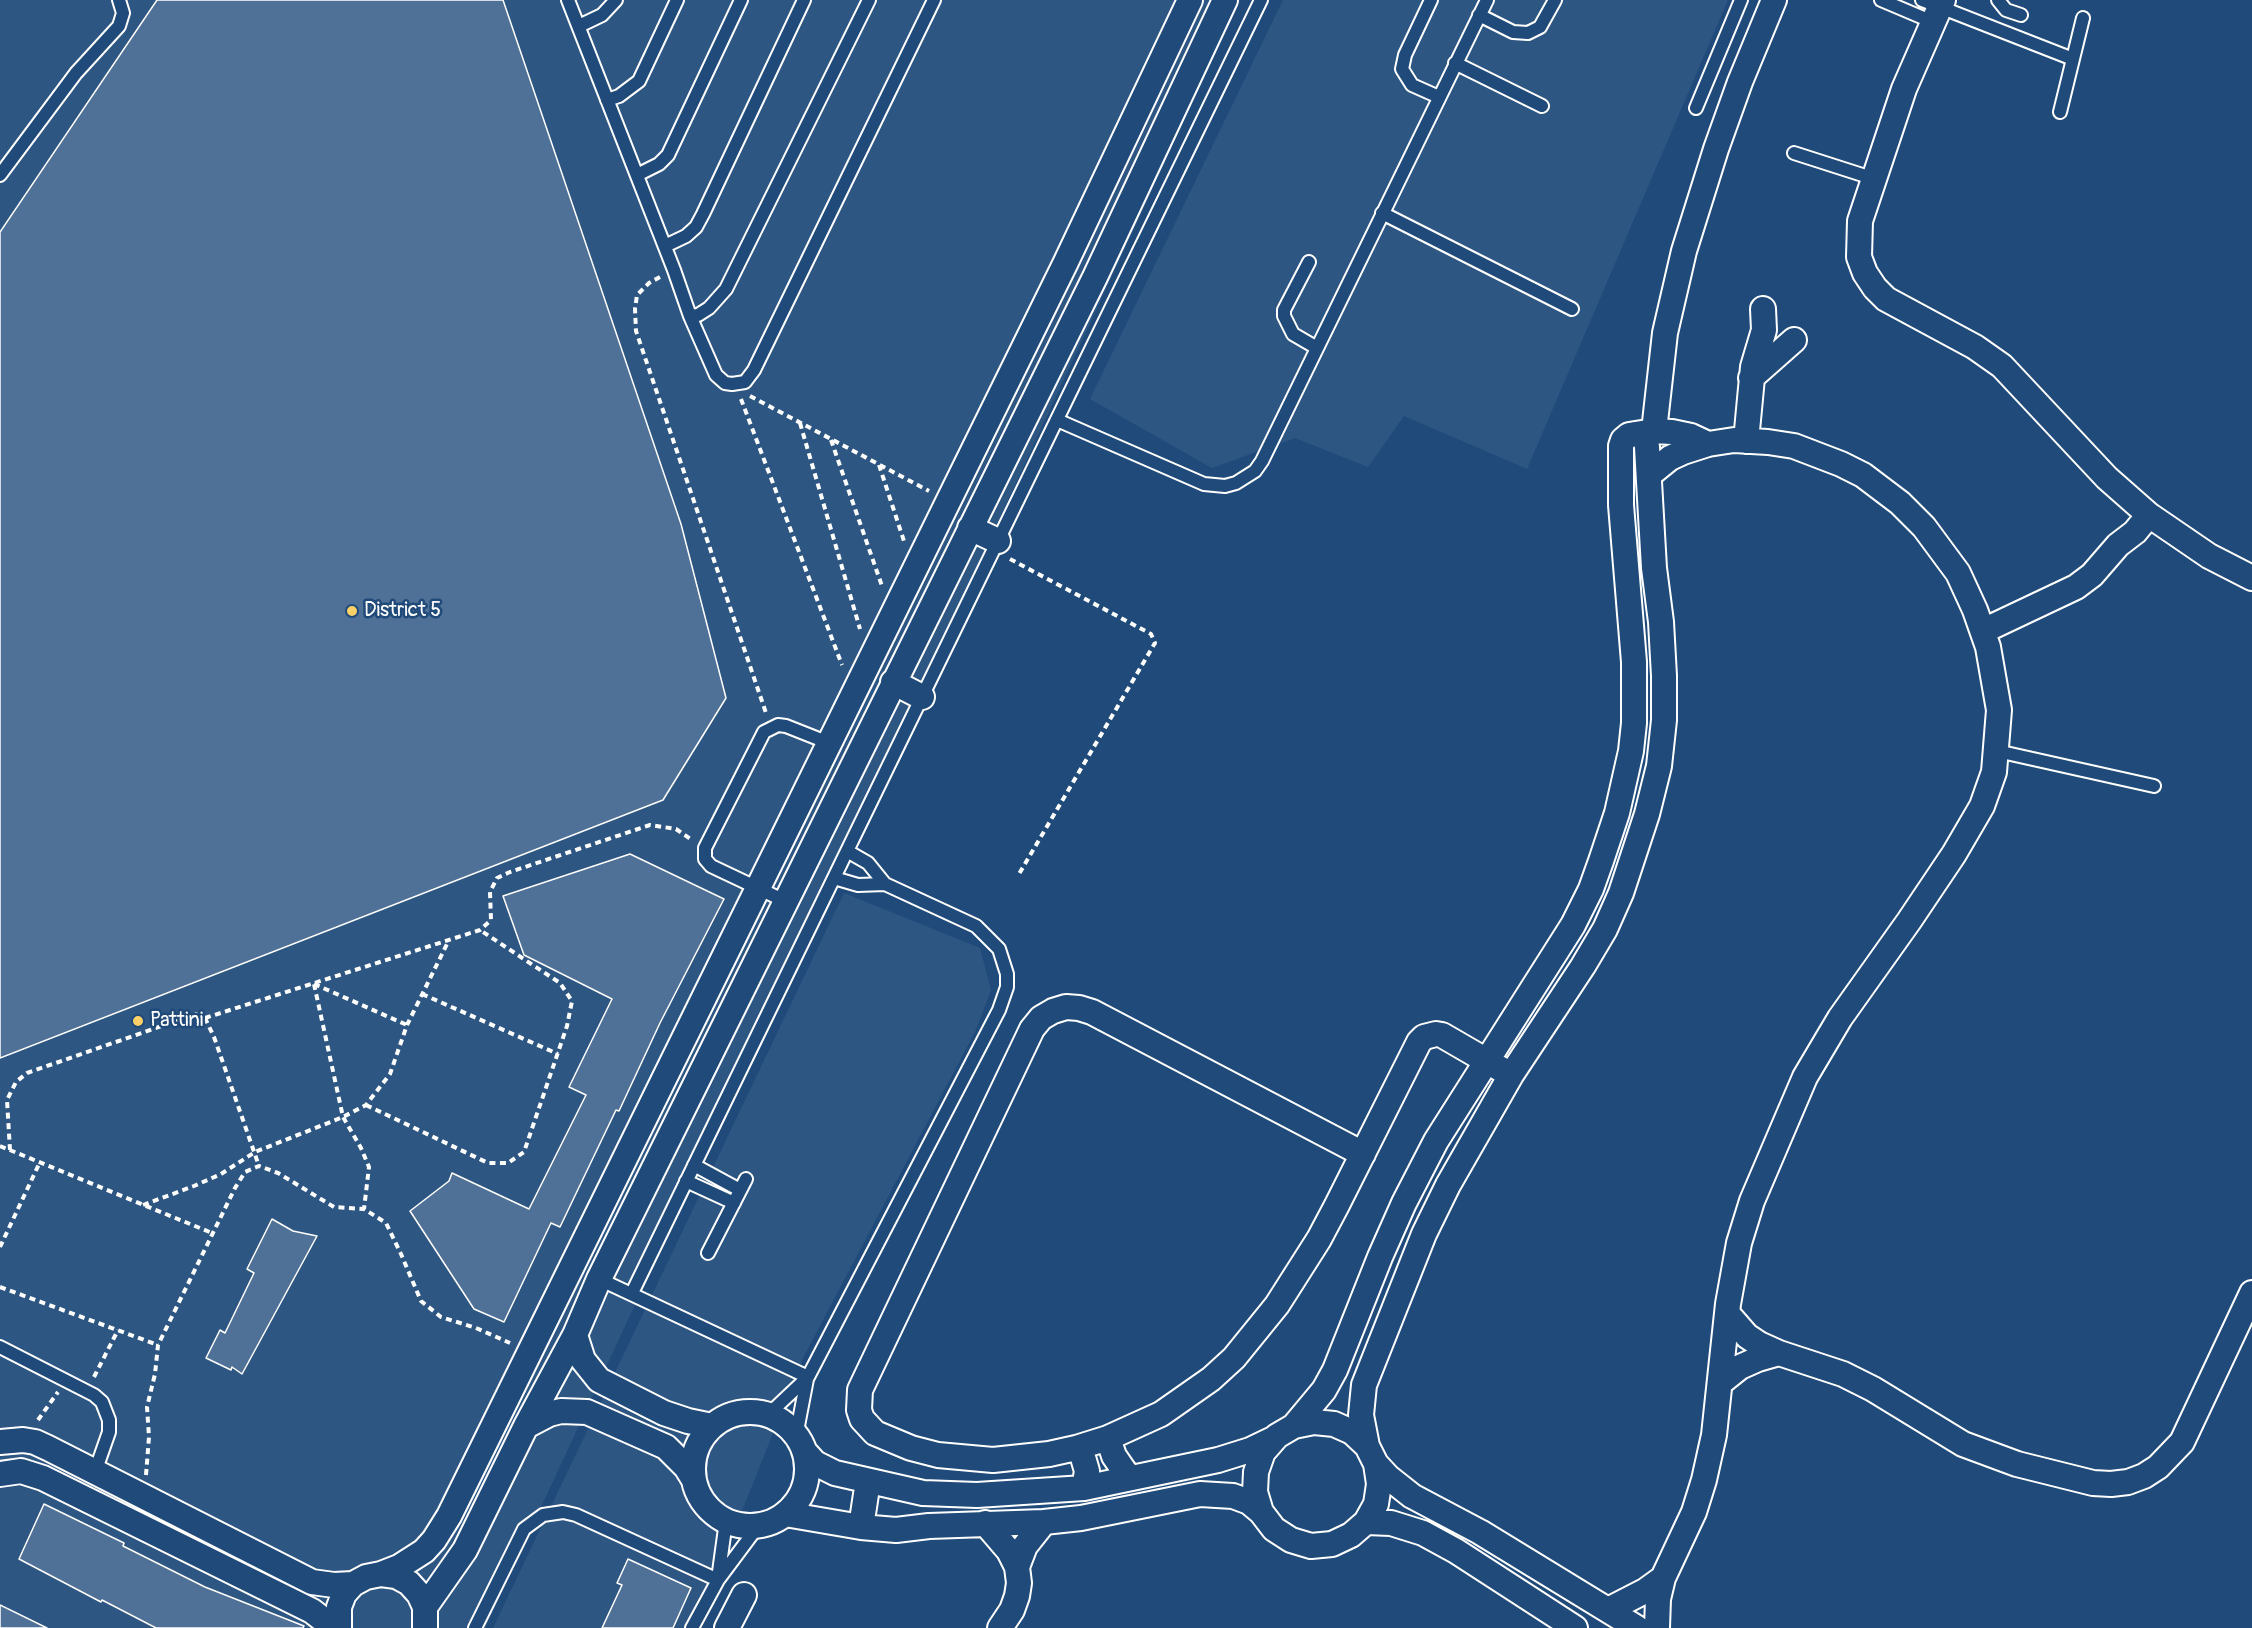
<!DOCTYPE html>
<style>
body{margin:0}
canvas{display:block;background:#1f4a7a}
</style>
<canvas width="2252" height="1628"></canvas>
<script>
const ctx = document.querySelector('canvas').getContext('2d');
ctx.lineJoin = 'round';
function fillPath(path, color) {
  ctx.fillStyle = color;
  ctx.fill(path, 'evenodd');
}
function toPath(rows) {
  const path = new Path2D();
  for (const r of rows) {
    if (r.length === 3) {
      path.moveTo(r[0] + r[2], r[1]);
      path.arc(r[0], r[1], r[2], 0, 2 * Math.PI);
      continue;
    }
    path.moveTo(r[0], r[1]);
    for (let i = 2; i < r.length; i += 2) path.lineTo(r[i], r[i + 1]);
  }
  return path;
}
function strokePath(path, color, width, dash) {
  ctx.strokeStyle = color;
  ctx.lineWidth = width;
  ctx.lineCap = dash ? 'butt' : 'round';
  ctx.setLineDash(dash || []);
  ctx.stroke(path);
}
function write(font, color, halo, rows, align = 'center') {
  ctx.font = font + ' Pangolin,sans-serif';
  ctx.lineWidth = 5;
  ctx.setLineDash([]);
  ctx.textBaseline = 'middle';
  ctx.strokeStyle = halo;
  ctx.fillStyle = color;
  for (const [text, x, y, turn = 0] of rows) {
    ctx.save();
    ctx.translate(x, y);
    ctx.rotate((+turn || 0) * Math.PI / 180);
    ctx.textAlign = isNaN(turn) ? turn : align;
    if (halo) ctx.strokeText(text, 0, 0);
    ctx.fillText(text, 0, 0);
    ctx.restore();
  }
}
fillPath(toPath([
 [0,0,1240,0,485,1628,0,1628],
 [1283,0,1728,0,1527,469,1404,416,1368,467,1295,438,1212,468,1090,399],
 [844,893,980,948,991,990,975,1032,804,1356,695,1628,493,1628]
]), '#2e5683');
const building = toPath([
 [157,0,503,0,681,524,726,698,663,800,0,1058,0,232,157,0],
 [630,854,724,899,660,1023,619,1111,616,1110,560,1227,551,1223,504,1322,474,1309,410,1211,449,1181,452,1173,529,1209,586,1095,569,1087,612,999,524,955,503,896,630,854],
 [272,1219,293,1231,317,1236,242,1374,232,1367,231,1370,206,1358,220,1330,225,1333,254,1273,247,1269,272,1219],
 [44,1504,124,1543,123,1546,205,1587,304,1626,303,1628,156,1628,102,1600,101,1602,19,1559,44,1504],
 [628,1559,691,1588,673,1628,602,1628,622,1585,617,1583,628,1559],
 [0,1605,47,1628,0,1628,0,1605]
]);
fillPath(building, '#507197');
strokePath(building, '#fff', 1.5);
const service = toPath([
 [568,0,674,270,690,316,716,375,725,383,732,384,745,382,754,370,934,0],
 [1431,0,1405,55,1402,69,1412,85,1439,97],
 [1881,0,1933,22],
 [1922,0,2073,59],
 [1998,0,2006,10,2021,15],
 [1479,15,1513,32,1528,33,1540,27,1555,0],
 [579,26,602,15,616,0],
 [1455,63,1542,106],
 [607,100,619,96,639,81,677,0],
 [1696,108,1741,0],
 [2060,112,2083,18],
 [1794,153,1875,179],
 [0,175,76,73,119,26,123,13,119,0],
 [637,175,659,164,668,155,741,0],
 [1382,213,1572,309],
 [665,246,686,236,696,227,703,214,804,0],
 [1309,262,1284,310,1284,316,1293,334,1317,348],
 [690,316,698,315,709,308,726,289,869,0],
 [1057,420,1204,484,1225,486,1236,483,1255,471,1262,461,1487,0],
 [1997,751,2154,786],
 [847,851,868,863,885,884],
 [785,901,711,866,705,859,705,848,764,732,778,725,786,726,829,743],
 [694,1165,740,1190],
 [686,1181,734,1203],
 [708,1253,746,1179],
 [599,1279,808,1377],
 [632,1293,1261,0],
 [0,1347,94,1395,102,1402,109,1420,109,1432,95,1472],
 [765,1414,773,1410,808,1377,999,1010,1007,987,1007,974,999,949,976,926,885,884,858,885,834,878],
 [801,1442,798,1426,807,1379],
 [718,1579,726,1521],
 [718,1580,759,1525],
 [475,1628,524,1529,543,1515,563,1512,576,1515,718,1580,692,1628]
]);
const minor = toPath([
 [1943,0,1904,89,1860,221,1859,257,1865,273,1875,288,1886,299,1975,347,2002,366,2107,478,2149,515,2209,556,2252,578],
 [1751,378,1794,340],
 [1654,431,1665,333,1684,251,1716,149,1740,82,1774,0],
 [1746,441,1753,367,1764,330,1763,309],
 [1649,475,1670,458,1683,452,1708,444,1734,440,1768,442,1794,446,1841,464,1863,475,1900,503,1924,527,1958,573,1975,610,1988,647,1999,710,1994,772,1982,806,1954,854,1909,921,1840,1018,1805,1077,1752,1201,1739,1243,1728,1304,1714,1435,1704,1480,1694,1512,1663,1578,1658,1599,1657,1628],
 [970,528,998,541],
 [1983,631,2076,587,2092,575,2118,545,2135,532,2149,515],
 [893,682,922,697],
 [1363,1154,1092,1012,1079,1008,1066,1007,1053,1011,1041,1018,1032,1029,860,1390,859,1410,862,1419,875,1433,911,1448,938,1455,993,1460,1049,1454,1076,1448,1108,1438,1161,1414,1211,1379,1234,1358,1277,1305,1319,1239,1337,1205,1419,1042,1424,1037,1436,1034,1442,1035,1511,1075],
 [1727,1313,1747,1336,1759,1344,1779,1353,1843,1374,1873,1389,1963,1444,2017,1464,2093,1483,2111,1484,2128,1482,2144,1476,2158,1467,2182,1442,2252,1293],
 [575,1335,583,1360,599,1380,664,1413,688,1421,712,1426],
 [1720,1383,1740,1367,1758,1359,1779,1353],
 [750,1469,57],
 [526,1426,549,1414,561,1411,587,1412,666,1447,686,1467,694,1480],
 [1294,1426,1314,1422,1334,1424,1352,1432,1367,1446,1376,1464,1379,1484,1376,1504,1366,1522,1351,1535,1332,1544,1311,1546,1291,1540,1274,1529,1261,1512,1255,1492,1256,1472,1263,1452,1277,1436,1294,1426,1324,1390,1335,1370,1380,1257,1404,1203,1436,1141,1573,925,1591,889,1601,861,1617,813,1631,751,1634,723,1634,662,1621,505,1621,446,1623,440,1629,435,1654,431,1672,432,1691,436,1708,444],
 [1108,1438,1114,1456,1125,1472,1132,1478],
 [0,1442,23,1440,35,1442,48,1448,312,1582,334,1585,353,1584],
 [1367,1446,1361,1415,1364,1385,1424,1234,1448,1185,1511,1075,1583,966,1605,929,1621,893,1647,814,1659,766,1664,720,1664,676,1661,622,1654,568,1647,447,1646,441,1641,436,1635,434],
 [1076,1448,1082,1454,1087,1471,1084,1488],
 [805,1452,815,1463,835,1473,923,1493,977,1495,1084,1488,1218,1460,1250,1450,1275,1438],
 [1376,1464,1388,1477,1412,1496,1480,1532,1637,1628],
 [0,1474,21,1471,43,1478,312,1611,334,1628],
 [785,1514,861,1527,896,1530,929,1526,1044,1522,1081,1518,1200,1494,1233,1496,1249,1502,1261,1512],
 [1366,1522,1391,1523,1423,1533,1456,1551,1575,1628],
 [985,1523,1009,1551,1017,1567,1019,1583,1017,1596,1012,1610,1000,1628],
 [861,1527,868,1481],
 [1017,1567,1025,1546,1044,1522],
 [381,1574,399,1567,424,1551,434,1540,449,1516,1065,264,1190,0],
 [425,1607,465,1550,526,1426,575,1335,599,1279,1095,277,1225,0],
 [1608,1610,1645,1591,1663,1578],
 [339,1628,339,1607,344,1594,353,1584,366,1577,381,1574,396,1576,409,1583,419,1594,425,1607,425,1628],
 [727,1628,744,1595]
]);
strokePath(service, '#fff', 16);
strokePath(minor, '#fff', 28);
strokePath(toPath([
 [660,277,649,283,637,295,635,309,636,331,766,713],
 [750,396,929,491],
 [741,399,842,665],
 [800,423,860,629],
 [831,440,882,586],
 [879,465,904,541],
 [1010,559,1151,634,1155,643,1019,874],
 [314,984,343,1117,361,1148,369,1167,364,1209],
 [314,984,407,1025],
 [422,994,558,1054],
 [205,1018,480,930,491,920,490,892,497,878,510,872,650,825,676,829,692,840],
 [366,1105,488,1163,508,1163,524,1152,567,1026,572,1001,560,983,480,930],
 [0,1146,212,1233],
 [10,1150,7,1100,16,1082,27,1073,196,1014,205,1018,214,1037,259,1166],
 [143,1205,194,1186,221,1174,255,1152,343,1117,366,1105,390,1074,407,1025,448,942],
 [0,1247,40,1162],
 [0,1287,158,1345],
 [94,1377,118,1330],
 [38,1420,58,1392],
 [146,1475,149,1437,147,1407,155,1374,158,1345,235,1188,245,1172,259,1166,278,1173,334,1207,364,1209,386,1223,401,1254,421,1301,441,1317,476,1328,510,1343]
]), '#fff', 4, [6, 4.5]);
strokePath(service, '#1f4a7a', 12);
strokePath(minor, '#1f4a7a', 24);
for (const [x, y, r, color] of [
 [352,611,6,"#ffd166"],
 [138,1021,6,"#ffd166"]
]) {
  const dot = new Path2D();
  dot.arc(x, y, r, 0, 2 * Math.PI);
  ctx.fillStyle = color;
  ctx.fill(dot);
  strokePath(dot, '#1f4a7a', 2);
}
write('20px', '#fff', '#1f4a7a', [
 ["District 5",364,611],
 ["Pattini",150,1021]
], 'left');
</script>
